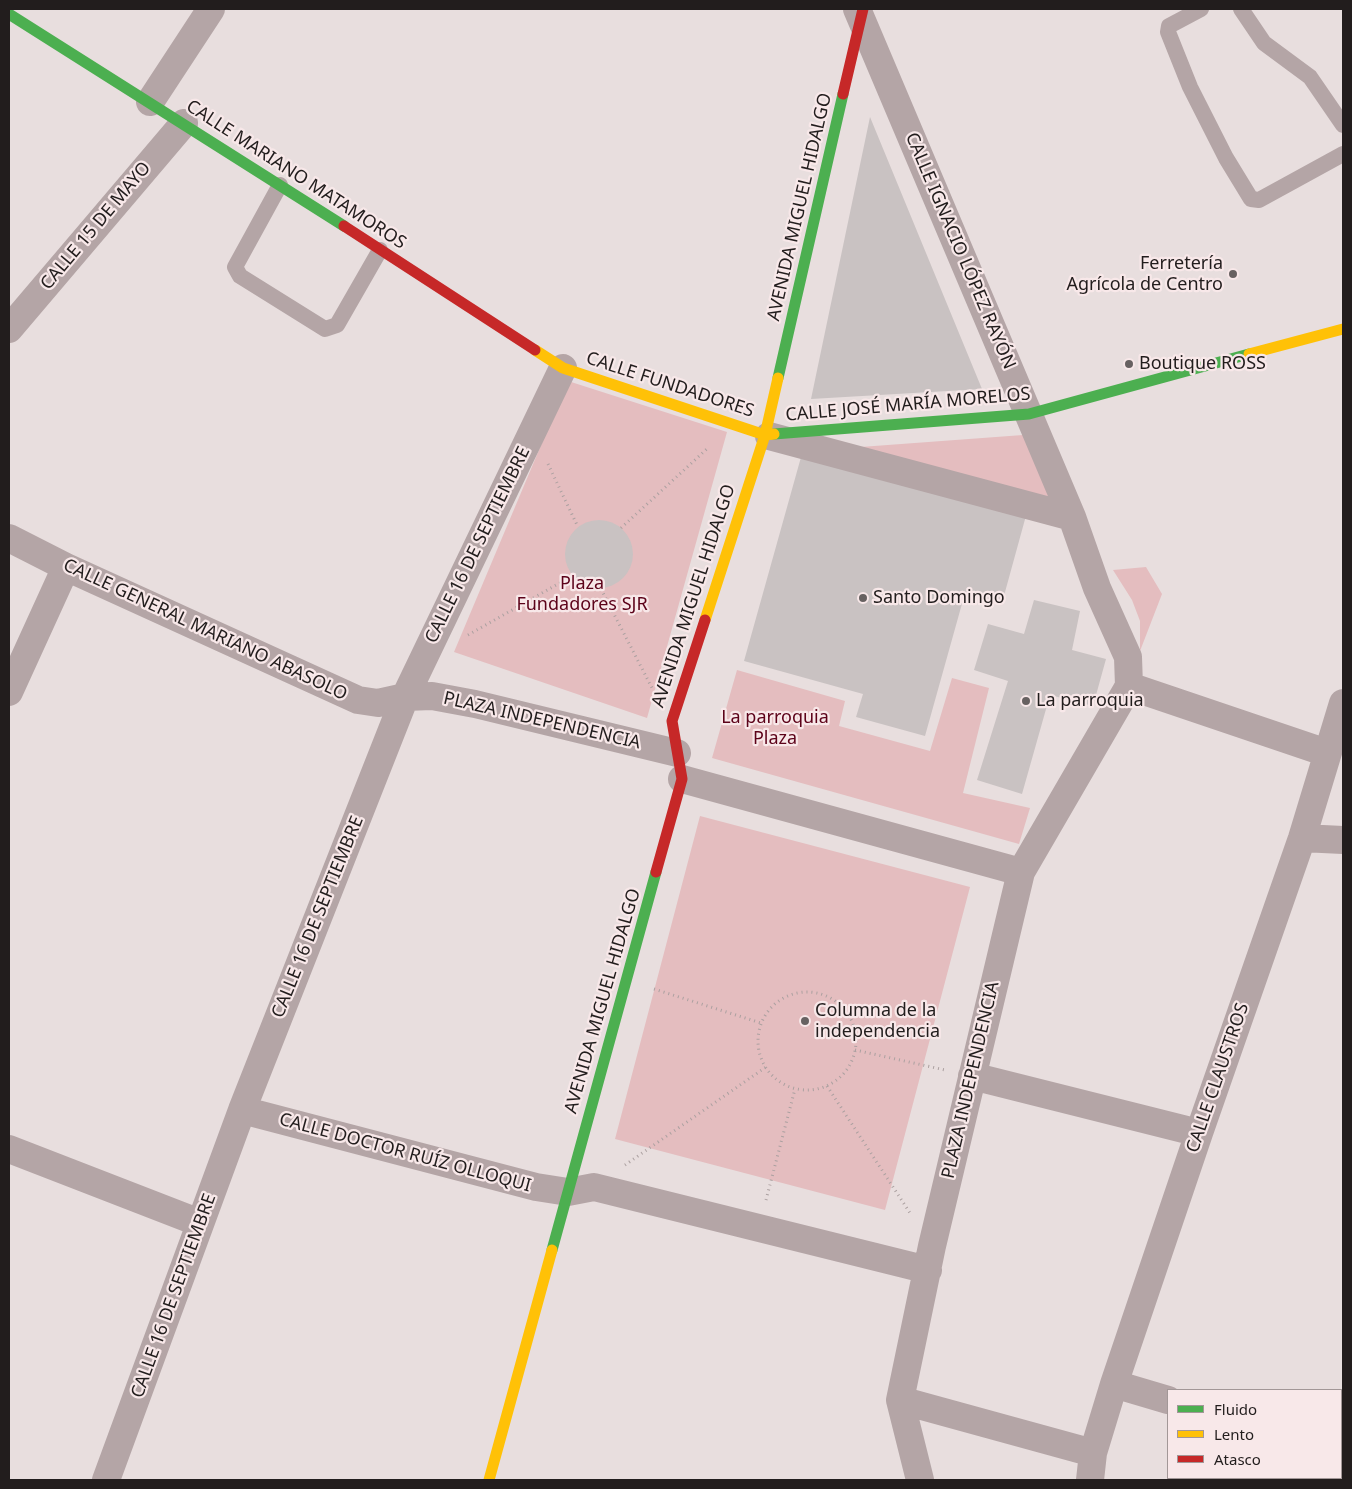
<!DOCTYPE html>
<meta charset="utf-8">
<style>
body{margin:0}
#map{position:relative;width:1352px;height:1489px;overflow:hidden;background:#e8dede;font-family:"Noto Sans",sans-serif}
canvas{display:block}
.frame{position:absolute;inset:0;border:10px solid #221d1d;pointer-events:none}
.legend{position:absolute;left:1167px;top:1389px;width:175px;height:90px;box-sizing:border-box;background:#f8e8e9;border:1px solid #a29797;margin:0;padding:6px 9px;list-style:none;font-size:15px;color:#221d1d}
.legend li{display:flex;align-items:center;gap:10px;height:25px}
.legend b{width:25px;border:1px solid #a29797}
</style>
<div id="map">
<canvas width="1352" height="1489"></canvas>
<div class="frame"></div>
<ul class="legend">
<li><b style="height:6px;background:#4caf50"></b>Fluido</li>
<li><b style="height:6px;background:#ffc107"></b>Lento</li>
<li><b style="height:6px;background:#c62828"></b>Atasco</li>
</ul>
</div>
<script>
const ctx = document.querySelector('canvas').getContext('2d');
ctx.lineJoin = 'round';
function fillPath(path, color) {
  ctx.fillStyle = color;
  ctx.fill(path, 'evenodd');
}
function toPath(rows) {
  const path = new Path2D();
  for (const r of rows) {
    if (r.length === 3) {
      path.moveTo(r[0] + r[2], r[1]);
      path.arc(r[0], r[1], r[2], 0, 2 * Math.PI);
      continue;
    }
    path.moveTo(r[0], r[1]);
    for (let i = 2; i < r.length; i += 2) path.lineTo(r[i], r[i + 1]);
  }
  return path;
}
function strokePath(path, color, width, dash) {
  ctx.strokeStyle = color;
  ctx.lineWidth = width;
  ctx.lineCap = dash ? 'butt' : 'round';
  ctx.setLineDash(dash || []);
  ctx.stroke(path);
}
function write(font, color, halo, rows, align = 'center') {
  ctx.font = font + ' "Noto Sans",sans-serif';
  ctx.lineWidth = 4.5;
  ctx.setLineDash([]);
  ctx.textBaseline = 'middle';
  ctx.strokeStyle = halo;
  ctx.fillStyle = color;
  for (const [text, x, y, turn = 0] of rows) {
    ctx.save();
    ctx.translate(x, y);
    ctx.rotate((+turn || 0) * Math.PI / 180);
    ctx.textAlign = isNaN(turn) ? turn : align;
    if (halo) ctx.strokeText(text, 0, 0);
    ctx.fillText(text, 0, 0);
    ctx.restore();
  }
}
fillPath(toPath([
 [568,381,727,432,647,718,454,652],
 [1023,435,1056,505,847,448],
 [1146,567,1162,594,1140,651,1140,621,1132,600,1113,570],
 [737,670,845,701,839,726,930,751,952,678,989,688,963,793,1030,808,1019,844,712,758],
 [700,816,970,887,885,1210,615,1139]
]), '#e4bdbf');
fillPath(toPath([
 [870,117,982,389,811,399],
 [803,450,1027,512,1002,603,965,593,925,736,856,717,863,694,744,661],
 [599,554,34],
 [1034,600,1080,611,1072,650,1106,659,1093,706,1050,695,1022,794,977,780,1008,681,974,670,988,624,1024,634]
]), '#c9c2c2');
strokePath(toPath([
 [548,464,578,527],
 [621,528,709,447],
 [601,589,652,688],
 [468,635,572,576],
 [654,989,761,1023],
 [807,1041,49],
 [855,1050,945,1070],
 [827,1086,910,1213],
 [625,1165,766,1067],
 [766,1200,795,1089]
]), '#aba0a0', 3, [1, 4]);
strokePath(toPath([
 [1201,9,1169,26,1168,32,1190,87,1226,158,1251,199,1259,200,1343,154],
 [1241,9,1264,43,1310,77,1343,125],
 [280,185,235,267,240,276,325,329,337,325,380,250]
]), '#b4a5a6', 16);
strokePath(toPath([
 [857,9,1072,517,1097,588,1128,657,1129,686,1021,872,932,1246,900,1400,920,1480],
 [150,102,211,9],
 [9,329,184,123],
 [769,436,1072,517],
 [9,538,66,567,358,700,378,703,405,697,432,696,475,704,677,753],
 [1129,686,1327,753],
 [9,692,66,567],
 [682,779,1021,872],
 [1302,838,1343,840],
 [972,1076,1199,1133],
 [242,1110,536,1187,568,1192,594,1187,928,1270],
 [9,1149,200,1223],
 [1114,1384,1168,1400],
 [900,1400,1093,1453],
 [1341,1450,1343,1450],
 [106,1480,242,1110,405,697,563,368],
 [1090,1480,1093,1453,1114,1384,1199,1133,1302,838,1343,703]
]), '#b4a5a6', 28);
strokePath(toPath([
 [9,14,344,226],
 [778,378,843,94],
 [774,434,1029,414,1249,354],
 [552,1250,656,872]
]), '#4caf50', 11);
strokePath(toPath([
 [535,350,563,368,765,435,774,434],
 [1249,354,1343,329],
 [705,620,765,435,778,378],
 [489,1480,552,1250]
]), '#ffc107', 11);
strokePath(toPath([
 [843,94,863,9],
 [344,226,535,350],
 [656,872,682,779,672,721,705,620]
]), '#c62828', 11);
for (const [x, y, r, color] of [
 [1233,274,5,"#676161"],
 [1129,364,5,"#676161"],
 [863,598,5,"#676161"],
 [1026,701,5,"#676161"],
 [805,1021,5,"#676161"]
]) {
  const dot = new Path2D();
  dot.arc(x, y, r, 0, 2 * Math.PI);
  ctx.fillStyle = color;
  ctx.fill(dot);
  strokePath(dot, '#f8e8e9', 2);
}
write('18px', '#221d1d', '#f8e8e9', [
 ["CALLE MARIANO MATAMOROS",296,175,33],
 ["AVENIDA MIGUEL HIDALGO",800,207,-77],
 ["CALLE 15 DE MAYO",96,226,-50],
 ["CALLE IGNACIO LÓPEZ RAYÓN",960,251,67],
 ["CALLE FUNDADORES",670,385,18],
 ["CALLE JOSÉ MARÍA MORELOS",908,405,-5],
 ["CALLE 16 DE SEPTIEMBRE",478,545,-64],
 ["AVENIDA MIGUEL HIDALGO",694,596,-72],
 ["CALLE GENERAL MARIANO ABASOLO",205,630,25],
 ["PLAZA INDEPENDENCIA",542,721,13],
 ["CALLE 16 DE SEPTIEMBRE",318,917,-68],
 ["AVENIDA MIGUEL HIDALGO",603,1001,-74],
 ["CALLE CLAUSTROS",1218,1078,-71],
 ["PLAZA INDEPENDENCIA",971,1080,-77],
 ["CALLE DOCTOR RUÍZ OLLOQUI",405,1153,15],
 ["CALLE 16 DE SEPTIEMBRE",174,1296,-70]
]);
write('18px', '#221d1d', '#f8e8e9', [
 ["Ferretería",1223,264,"right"],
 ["Agrícola de Centro",1223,285,"right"],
 ["Boutique ROSS",1139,364],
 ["Santo Domingo",873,598],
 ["La parroquia",1036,701],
 ["Columna de la",815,1011],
 ["independencia",815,1032]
], 'left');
write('18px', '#5c0219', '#f8e8e9', [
 ["Plaza",582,584],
 ["Fundadores SJR",582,605],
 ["La parroquia",775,718],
 ["Plaza",775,739]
]);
</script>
